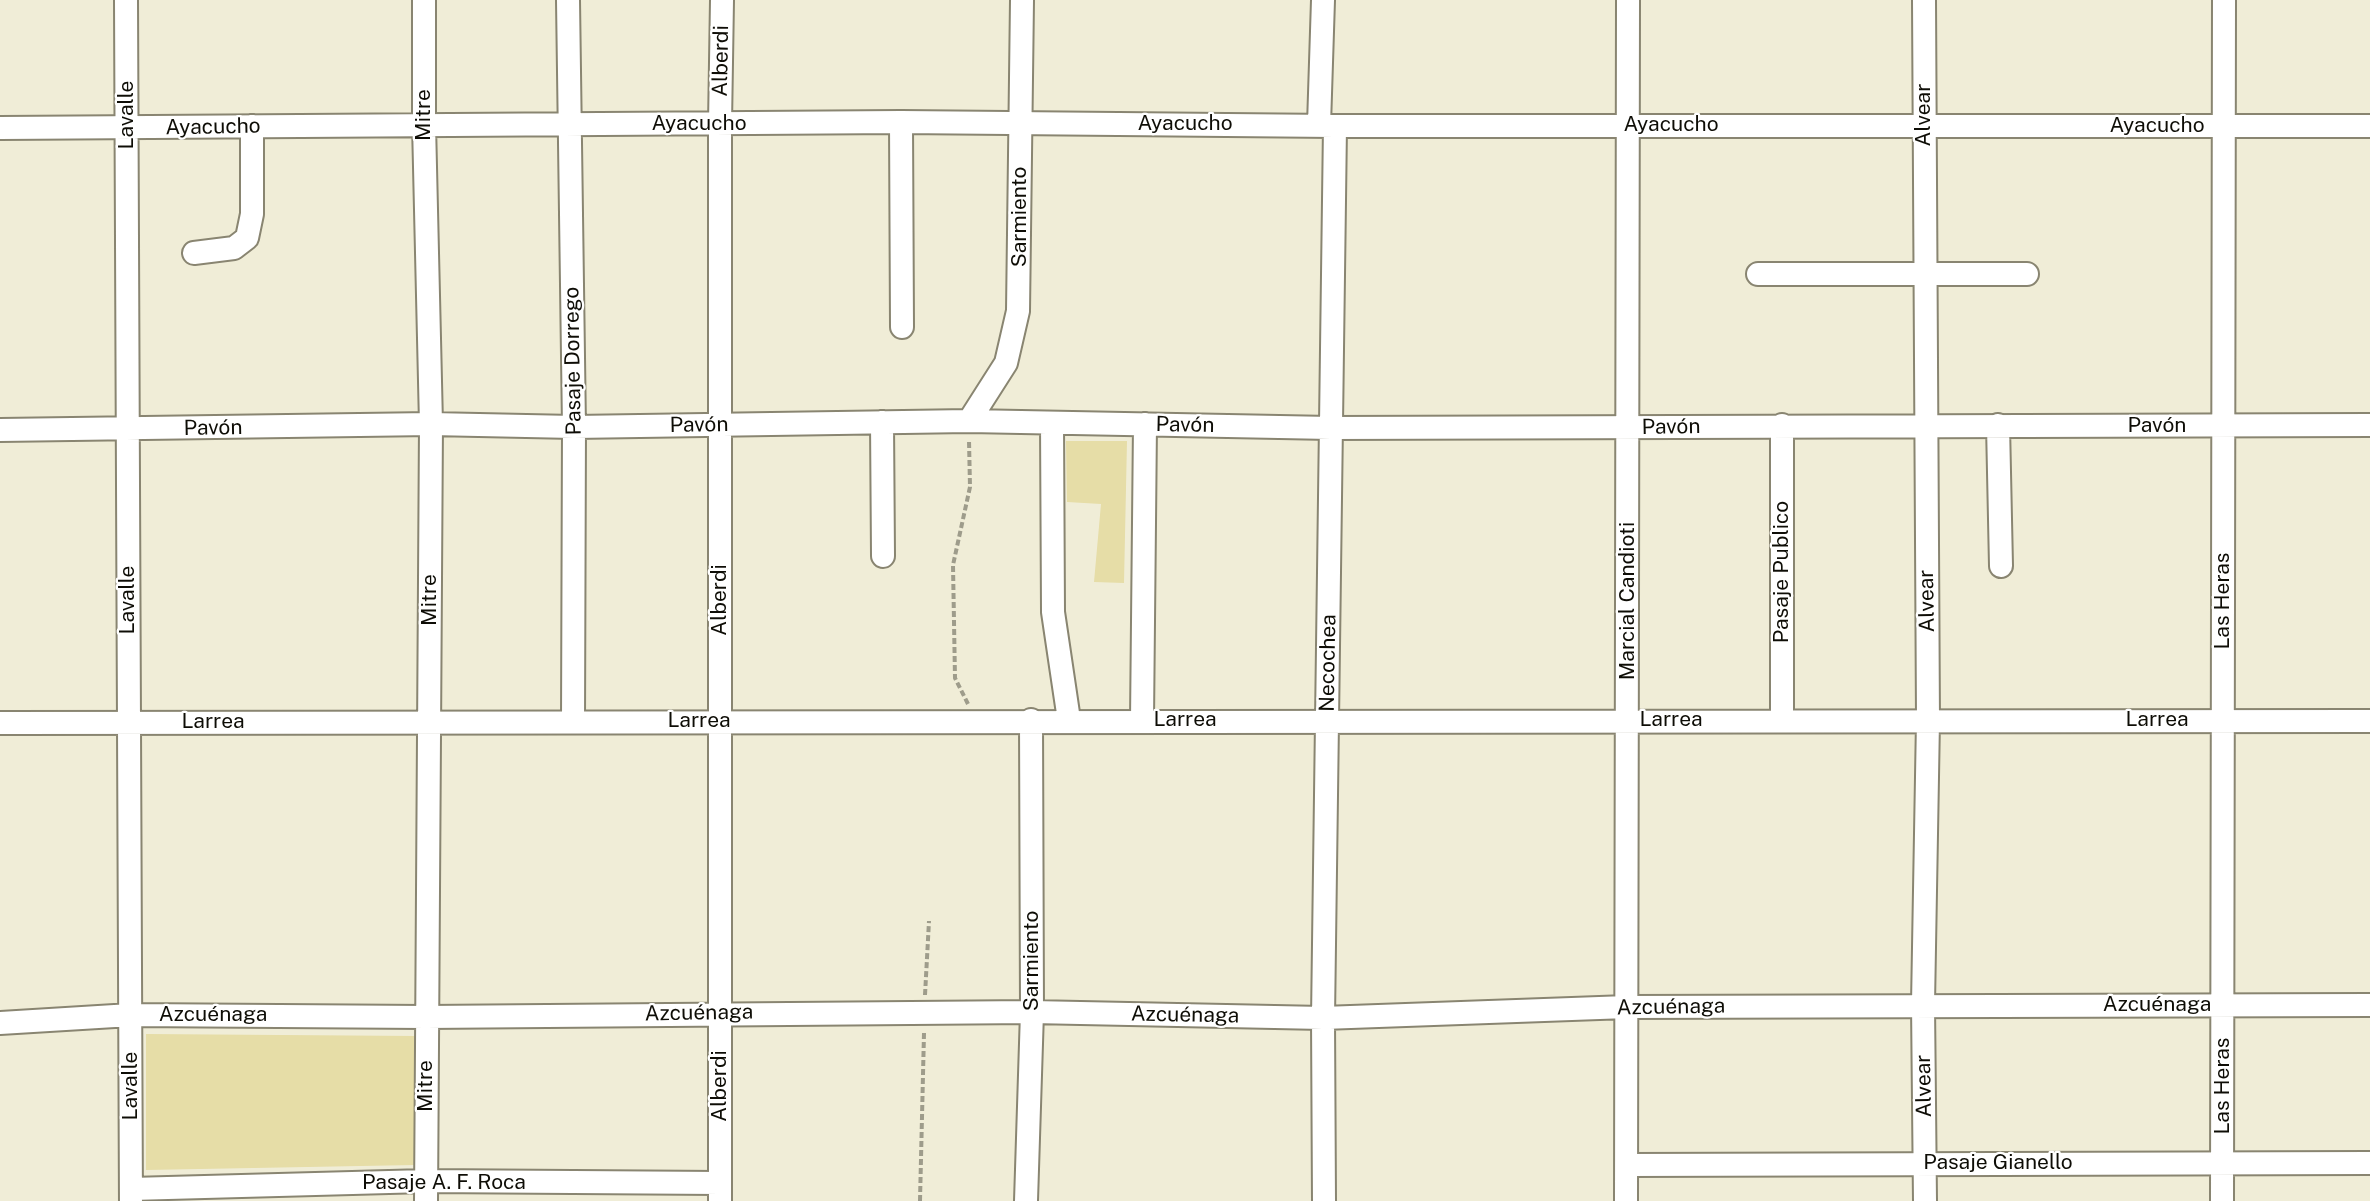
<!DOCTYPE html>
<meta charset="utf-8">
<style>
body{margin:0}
canvas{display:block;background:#f0edd7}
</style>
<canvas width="2370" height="1201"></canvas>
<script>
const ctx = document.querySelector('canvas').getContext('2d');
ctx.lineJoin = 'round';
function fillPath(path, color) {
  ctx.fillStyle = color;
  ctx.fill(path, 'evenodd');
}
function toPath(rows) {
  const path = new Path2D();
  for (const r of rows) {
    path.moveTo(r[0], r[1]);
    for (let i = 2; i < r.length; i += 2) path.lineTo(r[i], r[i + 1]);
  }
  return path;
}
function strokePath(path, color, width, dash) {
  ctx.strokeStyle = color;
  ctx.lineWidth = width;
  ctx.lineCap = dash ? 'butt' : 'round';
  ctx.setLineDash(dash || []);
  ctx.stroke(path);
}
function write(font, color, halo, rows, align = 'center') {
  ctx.font = font + ' "Public Sans",sans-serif';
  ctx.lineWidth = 4.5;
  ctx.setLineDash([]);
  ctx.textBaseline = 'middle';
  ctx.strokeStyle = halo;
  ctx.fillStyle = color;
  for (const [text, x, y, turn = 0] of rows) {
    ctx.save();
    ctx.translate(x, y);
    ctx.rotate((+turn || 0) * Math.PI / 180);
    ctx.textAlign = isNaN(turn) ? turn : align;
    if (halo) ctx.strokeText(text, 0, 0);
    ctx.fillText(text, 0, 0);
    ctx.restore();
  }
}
fillPath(toPath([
 [1066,441,1127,441,1124,583,1094,582,1101,504,1067,502],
 [146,1034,418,1036,415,1165,146,1170]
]), '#e6dda7');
const minor = toPath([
 [126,0,131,1201],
 [424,0,424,124,431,424,426,1201],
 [568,0,574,427,573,722],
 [1924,0,1928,720,1923,1004,1925,1201],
 [901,122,902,327],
 [1319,125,1323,0],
 [0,128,901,122,1335,126,2370,126],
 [194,253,234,248,247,238,252,214,252,126],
 [1758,274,2027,274],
 [969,421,1006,363,1018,311,1022,0],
 [882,422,883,556],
 [1052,423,1053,612,1069,720],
 [1782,425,1782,720],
 [1998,425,2001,566],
 [0,430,431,424,574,427,969,421,1331,428,2370,425],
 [1142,720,1145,424],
 [0,723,2370,721],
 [0,1023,131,1015,426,1017,1032,1012,1323,1018,1627,1007,2370,1005],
 [1627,1165,2370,1163],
 [131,1189,426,1181,720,1183],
 [720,1201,720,124,722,0],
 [1026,1201,1032,1012,1031,720],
 [1324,1201,1323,1018,1335,126],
 [1626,1201,1628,0],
 [2222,1201,2224,0]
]);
strokePath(minor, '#898571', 26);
strokePath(toPath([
 [968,704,955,678,953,565,970,487,969,440],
 [925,995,929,921],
 [920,1201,924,1033]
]), '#9e9c8b', 4, [6, 3]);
strokePath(minor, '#fff', 22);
write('21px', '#0e0d06', '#fff', [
 ["Alberdi",721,61,-89],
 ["Lavalle",127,115,-90],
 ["Mitre",424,115,-90],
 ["Alvear",1924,115,-90],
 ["Ayacucho",699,124],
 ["Ayacucho",1185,124],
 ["Ayacucho",1671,125],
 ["Ayacucho",2157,126],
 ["Ayacucho",213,127,-1],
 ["Sarmiento",1020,217,-90],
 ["Pasaje Dorrego",573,361,-91],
 ["Pavón",699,425,-1],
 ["Pavón",1185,425,1],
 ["Pavón",2157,426],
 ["Pavón",1671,427,-1],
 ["Pavón",213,428,-1],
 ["Pasaje Publico",1782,572,-90],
 ["Lavalle",128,600,-90],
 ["Mitre",430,600,-90],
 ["Alberdi",720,600,-90],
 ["Marcial Candioti",1628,601,-90],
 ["Alvear",1927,601,-91],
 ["Las Heras",2223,601,-90],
 ["Necochea",1328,663,-89],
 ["Larrea",1185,720],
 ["Larrea",1671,720],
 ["Larrea",2157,720],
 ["Larrea",699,721],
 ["Larrea",213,722],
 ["Sarmiento",1032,961,-90],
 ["Azcuénaga",2157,1005],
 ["Azcuénaga",1671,1007,-1],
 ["Azcuénaga",699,1013,-1],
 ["Azcuénaga",213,1015],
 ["Azcuénaga",1185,1015,1],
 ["Lavalle",131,1086,-90],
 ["Mitre",426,1086,-90],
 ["Alberdi",720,1086,-90],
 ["Alvear",1924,1086,-91],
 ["Las Heras",2223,1086,-90],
 ["Pasaje Gianello",1998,1163],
 ["Pasaje A. F. Roca",444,1183]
]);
</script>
